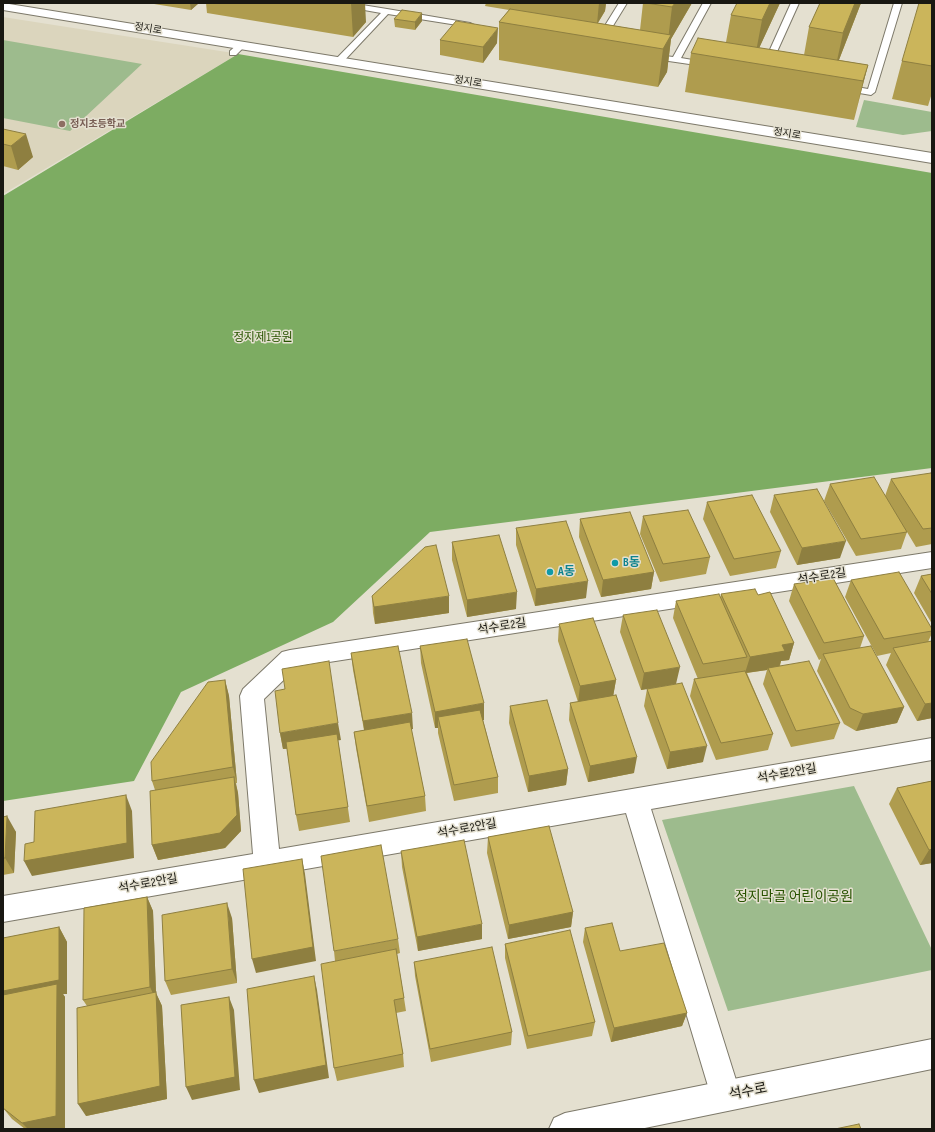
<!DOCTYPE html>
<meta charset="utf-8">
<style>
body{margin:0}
#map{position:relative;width:935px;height:1132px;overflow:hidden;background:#e4e0d0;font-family:"Sofia Sans Condensed",sans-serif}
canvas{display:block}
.frame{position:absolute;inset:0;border:4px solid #191812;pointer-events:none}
</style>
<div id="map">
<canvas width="935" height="1132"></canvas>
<div class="frame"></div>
</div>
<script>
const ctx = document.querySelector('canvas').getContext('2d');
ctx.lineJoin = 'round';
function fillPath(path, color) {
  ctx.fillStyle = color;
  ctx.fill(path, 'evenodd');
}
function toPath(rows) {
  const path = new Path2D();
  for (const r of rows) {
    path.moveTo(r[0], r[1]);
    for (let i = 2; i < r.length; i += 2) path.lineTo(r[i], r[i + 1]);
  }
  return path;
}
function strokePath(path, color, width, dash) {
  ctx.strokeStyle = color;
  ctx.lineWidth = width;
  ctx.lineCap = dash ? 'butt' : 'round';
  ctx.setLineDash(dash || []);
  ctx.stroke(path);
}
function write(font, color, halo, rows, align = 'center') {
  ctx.font = font + ' "Sofia Sans Condensed","Noto Sans KR",sans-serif';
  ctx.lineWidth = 3;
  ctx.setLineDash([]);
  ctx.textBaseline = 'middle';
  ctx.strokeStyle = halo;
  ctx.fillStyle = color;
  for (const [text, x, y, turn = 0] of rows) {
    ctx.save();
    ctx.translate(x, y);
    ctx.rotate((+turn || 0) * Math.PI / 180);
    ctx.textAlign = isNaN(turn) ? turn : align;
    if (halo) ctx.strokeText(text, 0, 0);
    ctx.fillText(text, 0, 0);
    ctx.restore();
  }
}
fillPath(toPath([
 [3,17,233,53,238,54,3,194]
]), '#dbd5bd');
fillPath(toPath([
 [3,40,142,64,70,131,3,118],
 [864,100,932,112,932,131,903,135,856,127],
 [854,786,932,950,932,970,728,1011,662,820]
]), '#9dbb8d');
fillPath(toPath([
 [238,54,932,173,932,468,430,532,333,622,181,692,134,781,3,801,3,196]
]), '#7dac62');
const lane = toPath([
 [332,3,350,3,387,9,470,23,474,25,470,27,388,14,342,63,336,63,335,61,336,59,381,13,336,5,332,3],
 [619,3,627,3,603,42,597,42,596,40,619,3],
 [703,3,711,3,681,58,710,63,711,65,710,67,648,58,648,54,651,54,673,57,703,3],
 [791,3,799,3,771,65,770,67,764,67,763,65,791,3],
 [894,3,902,3,875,92,871,95,842,90,841,88,842,86,845,85,868,89,894,3],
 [239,43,245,43,246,45,236,55,230,55,230,51,239,43]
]);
const street = toPath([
 [932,552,932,568,297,667,264,699,279,849,932,738,932,760,651,809,741,1096,737,1107,726,1111,715,1107,711,1096,626,813,3,922,3,896,253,854,240,696,243,689,282,652,290,650,932,552]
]);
const secondary = toPath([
 [3,3,932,153,932,163,3,10,3,3],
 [932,1039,932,1069,640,1129,549,1129,554,1118,565,1113,932,1039]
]);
strokePath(lane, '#7d796a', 2);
strokePath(street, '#7d796a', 2);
strokePath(secondary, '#7d796a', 2);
fillPath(lane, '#fff');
fillPath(street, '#fff');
fillPath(secondary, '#fff');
fillPath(toPath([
 [148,3,199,3,191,10],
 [206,3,351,3,366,22,353,37,207,13],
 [486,3,606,3,605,11,598,23,640,30,643,3,692,3,671,39,667,72,658,87,499,60,499,22,509,10,485,6],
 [737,3,780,3,759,48,804,55,809,27,820,3,861,3,839,60,868,65,854,120,685,92,691,53,726,42,731,15],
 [932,3,932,93,928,106,892,99,902,61],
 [394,19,422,21,415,30,395,27],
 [440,40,497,43,483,63,440,55],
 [3,129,33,157,18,170,3,166],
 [932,475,932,544,916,547,907,532,901,549,856,556,824,501,830,484,885,496,891,479],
 [774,495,840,558,797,565,770,512],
 [707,502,781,551,776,568,730,576,703,519],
 [643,516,710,557,706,574,660,582,640,534],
 [580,519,654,572,651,589,601,597,579,537],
 [516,528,586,598,535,606,516,545],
 [452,542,516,609,467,617,452,560],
 [932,574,932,624,914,593,921,576],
 [851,580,932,629,932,633,928,642,932,641,932,718,917,721,886,665,891,653,877,656,845,597],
 [794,584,864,636,860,648,904,707,897,723,856,731,844,724,817,671,821,659,819,660,789,601],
 [721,594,758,595,794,643,789,660,781,661,780,666,840,723,834,739,791,747,763,684,767,670,747,673,773,734,768,750,716,760,690,696,694,679,698,679,673,618,676,601,720,598],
 [372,596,449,613,375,624,373,613],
 [623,615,676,684,641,690,620,632],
 [559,624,616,680,613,696,634,773,588,782,569,720,570,703,578,702,558,641],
 [420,646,484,720,483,720,498,777,498,793,454,801,438,733,438,728,435,728,421,663],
 [351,653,413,729,411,729,425,796,426,811,369,822,356,748,354,732,364,730,353,670],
 [225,680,229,696,237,783,236,783,238,793,241,831,225,848,158,860,152,845,155,790,152,781],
 [647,689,703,762,667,769,644,706],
 [510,706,568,769,566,785,528,792,509,723],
 [280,733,341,740,338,740,350,822,299,831,296,815,287,749,283,749],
 [932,781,932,863,920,865,889,804,897,788],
 [3,817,16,832,14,873,3,875],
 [488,837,573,912,571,927,508,939,487,853],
 [401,851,482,939,418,951,402,867],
 [147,897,153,911,156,993,162,1006,167,1099,86,1116,87,1006,83,1000],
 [232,918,237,983,171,995,165,981],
 [59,927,67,942,67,994,63,994,65,997,65,1128,58,1129,25,1129,12,1119,3,1108,3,938],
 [585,928,620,951,687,1013,682,1026,611,1042,583,942],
 [398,939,400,953,397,954,404,998,406,1011,396,1013,403,1054,404,1067,337,1081,334,1068,335,961,334,951],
 [505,944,595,1022,592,1036,527,1049,505,958],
 [414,962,512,1032,511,1045,431,1062,415,976]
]), '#af9c4e');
fillPath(toPath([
 [190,3,199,3,191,10],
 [351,3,365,3,366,22,353,37],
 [599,3,606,3,605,11,597,24],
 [675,3,692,3,671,39,667,72,658,87,663,49,668,40,672,7],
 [770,3,780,3,755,57,762,20],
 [855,3,861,3,835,70,843,33],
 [422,13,422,21,415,30,415,22],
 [498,28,497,43,483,63,483,47],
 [868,65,858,103,854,120,863,81],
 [26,134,33,157,18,170,11,146],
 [846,541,840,558,797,565,802,548],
 [654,572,651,589,601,597,603,580],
 [588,581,586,598,535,606,536,589],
 [517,592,516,609,467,617,467,600],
 [449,596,449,613,375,624,374,607],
 [794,643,789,660,781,661,779,667,768,668,767,670,745,673,750,657,782,645],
 [680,667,676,684,641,690,644,673],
 [225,680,229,696,237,783,233,767],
 [616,680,613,697,578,703,580,686],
 [484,703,484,720,440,727,438,717,438,728,435,728,435,712],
 [932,703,932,718,917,721,925,704],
 [904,707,897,723,856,731,863,714],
 [412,713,413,729,365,737,363,721],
 [338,723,341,740,283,749,280,733],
 [707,746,703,762,667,769,670,752],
 [637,757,634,773,588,782,590,766],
 [568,769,566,785,528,792,529,776],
 [234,777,238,793,241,831,225,848,158,860,152,845],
 [126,795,132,811,134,858,32,876,24,861],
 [7,816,16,832,14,873,5,858],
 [932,849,932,863,920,865,929,850],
 [302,859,305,874,316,961,256,973,252,959],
 [147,897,153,911,156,993,162,1006,167,1099,86,1116,78,1104,156,1000,150,987],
 [227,903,232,918,237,983,232,969],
 [573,912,571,927,508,939,509,925],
 [482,924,482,939,418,951,417,937],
 [59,927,67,942,67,994,63,994,65,997,65,1128,58,1129,28,1129,22,1123,3,1006,3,991],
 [314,976,317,990,329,1078,259,1093,254,1080],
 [229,997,234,1010,240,1090,192,1100,186,1087],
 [687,1013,682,1026,611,1042,614,1028]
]), '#8e7f40');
const building = toPath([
 [646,3,675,3,672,7,646,3],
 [737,3,770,3,762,20,731,15,737,3],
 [820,3,855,3,843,33,809,27,820,3],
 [919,3,932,3,932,66,902,61,919,3],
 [510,9,671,35,663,49,499,22,510,9],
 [402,10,422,13,415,22,394,19,402,10],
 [456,21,498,28,483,47,440,40,456,21],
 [698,38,868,65,863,81,691,53,698,38],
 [3,129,26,134,11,146,3,144,3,129],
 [931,473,932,475,932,528,923,529,891,479,931,473],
 [874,477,907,532,861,539,830,484,874,477],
 [817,489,846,541,802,548,774,495,817,489],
 [752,495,781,551,734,559,707,502,752,495],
 [688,510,710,557,663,564,643,516,688,510],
 [630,512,654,572,603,580,580,519,630,512],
 [566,521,588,581,536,589,516,528,566,521],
 [499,535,517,592,467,600,452,542,499,535],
 [436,545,449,596,374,607,372,596,425,547,436,545],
 [899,572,932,629,932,631,884,639,851,580,899,572],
 [932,574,932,594,921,576,932,574],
 [833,578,864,636,824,643,794,584,833,578],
 [755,589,758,595,770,592,794,643,782,645,785,651,750,657,721,594,755,589],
 [719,594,747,657,703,664,676,601,719,594],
 [657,610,680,667,644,673,623,615,657,610],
 [593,618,616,680,580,686,559,624,593,618],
 [467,639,484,703,435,712,420,646,467,639],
 [932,641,932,703,925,704,893,648,932,641],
 [398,646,412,713,363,721,351,653,398,646],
 [871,646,904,707,863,714,850,708,823,654,871,646],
 [329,661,338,723,280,733,275,691,285,689,282,669,329,661],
 [809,661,840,723,796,731,768,668,809,661],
 [745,671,773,734,721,743,694,679,745,671],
 [225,680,233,767,152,781,151,762,208,682,225,680],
 [682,683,707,746,670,752,647,689,682,683],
 [616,695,637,757,590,766,570,703,616,695],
 [547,700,568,769,529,776,510,706,547,700],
 [480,710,498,777,454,785,438,717,480,710],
 [410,722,425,796,367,806,354,732,410,722],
 [337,734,348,807,296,815,286,742,337,734],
 [234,777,237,815,220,833,152,845,150,791,234,777],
 [932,781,932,849,929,850,897,788,932,781],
 [126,795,127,843,24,861,25,844,34,842,35,811,126,795],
 [7,816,5,858,3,858,3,817,7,816],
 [549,826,573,912,509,925,488,837,549,826],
 [464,840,482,924,417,937,401,851,464,840],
 [381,845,398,939,334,951,321,856,381,845],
 [302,859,313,947,252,959,243,869,302,859],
 [147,897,150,987,83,1000,84,908,147,897],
 [227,903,232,969,165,981,162,915,227,903],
 [612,923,620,951,664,943,687,1013,614,1028,585,928,612,923],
 [59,927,59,980,3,991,3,938,59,927],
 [570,930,595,1022,528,1036,505,944,570,930],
 [492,947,512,1032,430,1049,414,962,492,947],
 [396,949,404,998,394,1000,403,1054,334,1068,321,964,396,949],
 [314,976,326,1065,254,1080,247,989,314,976],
 [57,984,56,1116,22,1123,3,1108,3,995,57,984],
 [156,992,160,1086,78,1104,77,1008,156,992],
 [229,997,235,1077,186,1087,181,1005,229,997],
 [859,1124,861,1129,835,1129,859,1124]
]);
fillPath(building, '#cbb55b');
strokePath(building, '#8e7f40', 1);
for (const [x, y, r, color] of [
 [62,124,4,"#8d6e63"],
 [615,563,4,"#0f9aa8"],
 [550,572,4,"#0f9aa8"]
]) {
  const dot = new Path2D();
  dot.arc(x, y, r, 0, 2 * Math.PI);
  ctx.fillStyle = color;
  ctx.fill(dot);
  strokePath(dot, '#e4e0d0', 1.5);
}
write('10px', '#191812', '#e4e0d0', [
 ["정지로",148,29,9],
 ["정지로",468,82,9],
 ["정지로",787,134,9]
]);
write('bold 10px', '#785e54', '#e4e0d0', [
 ["정지초등학교",70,124]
], 'left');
write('12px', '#295301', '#e4e0d0', [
 ["정지제1공원",263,338]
]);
write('bold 12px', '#0d838f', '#e4e0d0', [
 ["B동",623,563],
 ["A동",558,572]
], 'left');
write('12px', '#191812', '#e4e0d0', [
 ["석수로2길",822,577,-9],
 ["석수로2길",502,627,-9],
 ["석수로2안길",787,774,-10],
 ["석수로2안길",467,829,-10],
 ["석수로2안길",148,884,-10]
]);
write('14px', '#295301', '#e4e0d0', [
 ["정지막골 어린이공원",794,897]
]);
write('14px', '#191812', '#e4e0d0', [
 ["석수로",748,1092,-11]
]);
</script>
